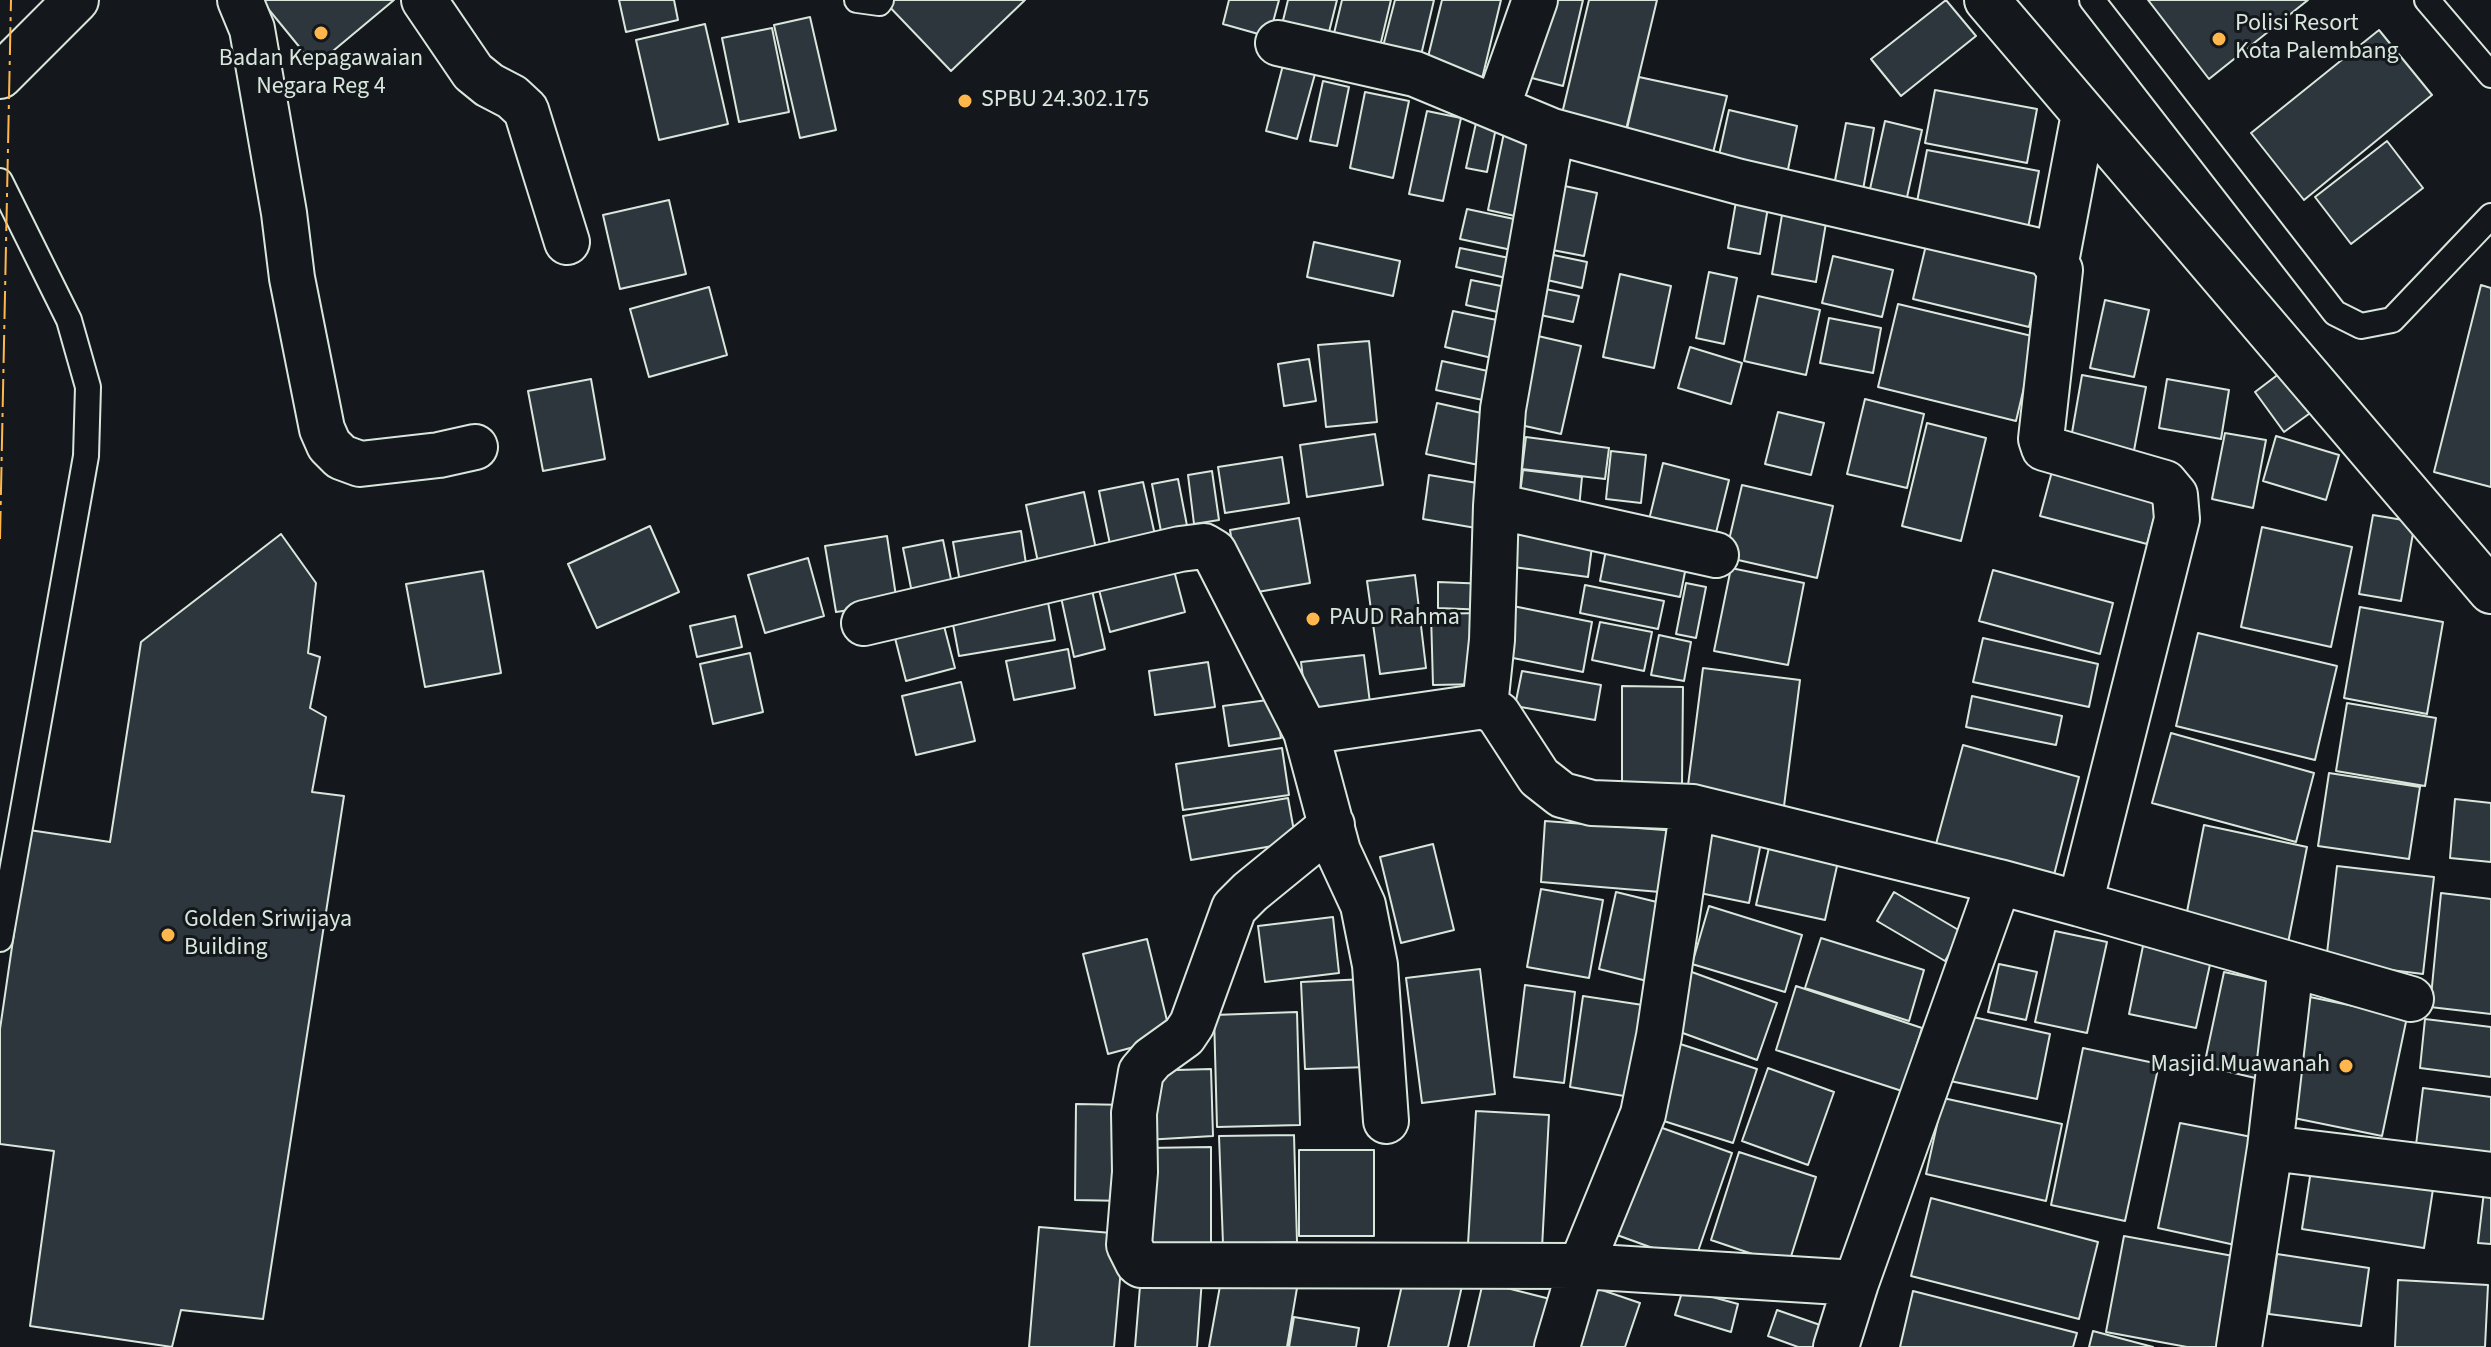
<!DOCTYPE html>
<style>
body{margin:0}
canvas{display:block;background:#14181c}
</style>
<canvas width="2491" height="1347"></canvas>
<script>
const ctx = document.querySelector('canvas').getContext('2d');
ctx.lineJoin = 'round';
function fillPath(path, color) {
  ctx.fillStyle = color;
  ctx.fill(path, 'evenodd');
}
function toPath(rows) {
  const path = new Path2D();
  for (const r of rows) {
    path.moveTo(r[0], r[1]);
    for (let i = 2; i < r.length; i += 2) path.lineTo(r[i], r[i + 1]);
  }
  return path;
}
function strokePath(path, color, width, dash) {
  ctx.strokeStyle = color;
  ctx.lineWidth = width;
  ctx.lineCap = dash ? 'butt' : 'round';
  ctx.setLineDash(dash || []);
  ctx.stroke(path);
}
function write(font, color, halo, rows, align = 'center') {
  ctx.font = font + ' "Source Sans 3",sans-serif';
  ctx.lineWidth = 6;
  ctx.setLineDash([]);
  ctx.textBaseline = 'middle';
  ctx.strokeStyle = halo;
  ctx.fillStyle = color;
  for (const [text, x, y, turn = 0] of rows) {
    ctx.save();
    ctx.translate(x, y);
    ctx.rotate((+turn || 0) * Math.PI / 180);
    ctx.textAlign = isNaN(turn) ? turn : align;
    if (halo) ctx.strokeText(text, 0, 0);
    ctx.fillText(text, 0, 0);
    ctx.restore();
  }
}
const building = toPath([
 [261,0,394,0,315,66,261,0],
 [619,0,674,0,678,20,626,32,619,0],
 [883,0,1025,0,951,71,883,0],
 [1229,0,1279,0,1269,37,1223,24,1229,0],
 [1288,0,1337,0,1325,48,1279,37,1288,0],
 [1342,0,1391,0,1377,59,1331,46,1342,0],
 [1395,0,1434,0,1418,68,1380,58,1395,0],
 [1442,0,1501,0,1481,83,1425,69,1442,0],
 [1547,0,1583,0,1563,86,1528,77,1547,0],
 [1589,0,1657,0,1625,134,1561,118,1589,0],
 [1946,0,1976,36,1901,96,1871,59,1946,0],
 [2148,0,2308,0,2209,79,2148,0],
 [810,17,836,130,800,138,774,25,810,17],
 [705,24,728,124,659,140,636,40,705,24],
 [772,28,789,112,739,122,722,38,772,28],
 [2379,30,2432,95,2304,200,2251,133,2379,30],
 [1283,65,1315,74,1297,139,1266,131,1283,65],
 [1639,77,1727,96,1713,153,1626,133,1639,77],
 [1323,81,1349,87,1337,146,1310,141,1323,81],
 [1935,90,2037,109,2027,163,1925,143,1935,90],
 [1365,92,1409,101,1393,178,1350,168,1365,92],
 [1729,110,1797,126,1786,179,1717,164,1729,110],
 [1427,111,1461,118,1443,201,1409,194,1427,111],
 [1478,114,1498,118,1487,172,1466,168,1478,114],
 [1885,121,1922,130,1905,206,1868,198,1885,121],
 [1846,123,1874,128,1861,201,1832,196,1846,123],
 [1505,128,1542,136,1524,218,1488,210,1505,128],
 [2387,141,2423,188,2351,244,2315,197,2387,141],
 [1927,150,2039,171,2027,233,1915,212,1927,150],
 [1560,185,1597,193,1584,256,1547,249,1560,185],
 [1738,190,1770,196,1760,254,1728,248,1738,190],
 [669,200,686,274,620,289,603,215,669,200],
 [1467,209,1528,222,1521,252,1460,239,1467,209],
 [1783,209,1827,217,1816,282,1772,274,1783,209],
 [1927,241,2042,269,2029,327,1913,299,1927,241],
 [1314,242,1400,261,1393,296,1307,277,1314,242],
 [1460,248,1524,261,1520,281,1456,267,1460,248],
 [1539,252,1587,262,1582,288,1534,277,1539,252],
 [1833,256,1893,270,1882,317,1822,303,1833,256],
 [1709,272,1737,278,1724,344,1696,338,1709,272],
 [1620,274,1671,286,1654,368,1603,357,1620,274],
 [1471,280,1516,289,1511,315,1466,305,1471,280],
 [2481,285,2491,288,2491,487,2434,472,2481,285],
 [709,287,727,355,649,377,630,309,709,287],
 [1536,287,1579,296,1573,322,1531,313,1536,287],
 [1758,296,1820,310,1806,375,1744,361,1758,296],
 [2105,300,2149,310,2134,377,2090,368,2105,300],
 [1898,304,2036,337,2016,421,1878,387,1898,304],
 [1453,311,1516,324,1509,362,1445,347,1453,311],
 [1829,318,1881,328,1873,373,1820,363,1829,318],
 [1525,333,1581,346,1561,434,1507,422,1525,333],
 [1369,341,1377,422,1326,427,1318,345,1369,341],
 [1690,347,1742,363,1731,404,1678,388,1690,347],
 [1309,359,1316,401,1284,406,1278,364,1309,359],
 [1442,361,1497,373,1492,402,1436,390,1442,361],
 [2284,370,2313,411,2284,432,2255,392,2284,370],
 [2082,375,2146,387,2132,461,2069,450,2082,375],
 [591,379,605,459,543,471,528,391,591,379],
 [2167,379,2229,390,2221,439,2159,428,2167,379],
 [1865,399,1924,414,1907,488,1847,474,1865,399],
 [1437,403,1499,417,1488,467,1426,454,1437,403],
 [1778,412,1824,423,1811,475,1765,464,1778,412],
 [1927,423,1986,438,1961,541,1902,526,1927,423],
 [2225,433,2266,440,2253,508,2212,499,2225,433],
 [1375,434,1383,485,1307,497,1300,445,1375,434],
 [2276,436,2339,455,2326,500,2263,481,2276,436],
 [1526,437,1609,448,1605,479,1522,469,1526,437],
 [1611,451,1646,455,1641,503,1606,499,1611,451],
 [1282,457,1289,503,1225,513,1218,467,1282,457],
 [1663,463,1729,480,1712,549,1646,532,1663,463],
 [2054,464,2161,492,2147,544,2040,516,2054,464],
 [1523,470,1582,477,1579,508,1519,501,1523,470],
 [1212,471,1219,520,1194,524,1188,475,1212,471],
 [1429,475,1483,484,1476,528,1423,519,1429,475],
 [1178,479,1189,536,1163,542,1152,484,1178,479],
 [1143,482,1157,544,1112,554,1099,491,1143,482],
 [1742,485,1833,506,1817,578,1725,557,1742,485],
 [1084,492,1097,554,1039,567,1026,505,1084,492],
 [2373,515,2415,522,2401,601,2359,594,2373,515],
 [1299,518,1310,583,1240,595,1230,530,1299,518],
 [650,526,679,592,597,628,568,564,650,526],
 [2262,527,2352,547,2331,647,2241,627,2262,527],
 [1510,529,1593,539,1588,577,1506,566,1510,529],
 [1021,531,1028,577,961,588,953,542,1021,531],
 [281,534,316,583,308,653,320,657,310,708,326,717,312,792,344,796,263,1319,181,1310,172,1347,30,1326,54,1151,0,1144,0,1029,29,830,110,842,141,642,281,534],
 [887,536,897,603,836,612,825,546,887,536],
 [943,540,954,594,914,603,903,548,943,540],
 [1607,545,1687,562,1680,597,1600,581,1607,545],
 [808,558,824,616,765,633,748,575,808,558],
 [1172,563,1185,612,1110,632,1097,582,1172,563],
 [1731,568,1804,583,1788,665,1714,651,1731,568],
 [1993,570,2113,603,2100,654,1979,621,1993,570],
 [483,571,501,673,425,687,406,584,483,571],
 [1415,575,1426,668,1380,674,1367,581,1415,575],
 [1090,581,1105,649,1074,657,1059,588,1090,581],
 [1438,582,1489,584,1488,610,1438,608,1438,582],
 [1686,583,1706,587,1696,638,1676,634,1686,583],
 [1585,585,1664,601,1658,629,1580,613,1585,585],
 [1047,597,1055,640,959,656,951,614,1047,597],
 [1513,606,1592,622,1583,672,1503,656,1513,606],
 [2360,607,2443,622,2427,714,2344,698,2360,607],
 [1480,613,1482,684,1433,685,1431,614,1480,613],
 [735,616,742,647,697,657,690,626,735,616],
 [1600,622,1652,632,1644,671,1592,660,1600,622],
 [944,626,955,668,906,681,895,638,944,626],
 [2198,633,2337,666,2315,760,2176,726,2198,633],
 [1659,635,1691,642,1684,681,1651,675,1659,635],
 [1983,638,2098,664,2089,707,1973,682,1983,638],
 [1068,649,1075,688,1014,700,1006,661,1068,649],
 [750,653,763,712,713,724,700,664,750,653],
 [1364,655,1371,711,1308,718,1301,662,1364,655],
 [1208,662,1215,707,1155,715,1149,671,1208,662],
 [1703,668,1800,680,1783,814,1686,801,1703,668],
 [1522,671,1601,685,1595,720,1515,706,1522,671],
 [961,682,975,741,916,755,902,696,961,682],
 [1622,686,1683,687,1682,784,1622,784,1622,686],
 [1972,696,2062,716,2056,745,1966,727,1972,696],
 [1275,699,1281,738,1229,746,1223,706,1275,699],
 [2347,703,2436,718,2425,786,2336,771,2347,703],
 [2171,733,2314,773,2296,842,2152,803,2171,733],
 [1963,745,2079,777,2054,875,1936,844,1963,745],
 [1282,748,1289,795,1183,810,1176,764,1282,748],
 [2329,773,2420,787,2409,859,2318,846,2329,773],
 [1288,798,1296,842,1191,860,1183,816,1288,798],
 [2455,799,2491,803,2491,862,2450,858,2455,799],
 [1701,815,1764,827,1749,903,1685,890,1701,815],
 [1545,821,1677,831,1672,893,1541,882,1545,821],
 [2204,825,2307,847,2287,948,2184,927,2204,825],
 [1770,843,1839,857,1825,920,1756,905,1770,843],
 [1433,844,1454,930,1401,943,1380,857,1433,844],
 [2337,866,2434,877,2423,974,2326,962,2337,866],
 [1541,889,1603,900,1589,978,1527,967,1541,889],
 [1616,892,1665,904,1647,981,1599,969,1616,892],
 [1894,892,1962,932,1945,961,1877,921,1894,892],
 [2441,893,2491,899,2491,1014,2430,1007,2441,893],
 [1709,906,1802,935,1785,992,1692,964,1709,906],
 [1333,917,1339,973,1265,982,1258,926,1333,917],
 [2055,931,2107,942,2087,1033,2035,1022,2055,931],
 [1821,938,1924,970,1909,1021,1805,988,1821,938],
 [1147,939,1171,1037,1108,1054,1083,954,1147,939],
 [2143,946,2211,960,2196,1028,2129,1014,2143,946],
 [1999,964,2037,972,2026,1020,1988,1012,1999,964],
 [1480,969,1495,1094,1422,1103,1406,978,1480,969],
 [1689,971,1777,1003,1757,1060,1669,1028,1689,971],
 [2224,972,2288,986,2268,1081,2204,1066,2224,972],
 [1366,979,1369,1067,1305,1069,1301,982,1366,979],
 [1525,985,1575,992,1564,1083,1514,1077,1525,985],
 [1796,986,1922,1028,1902,1091,1776,1050,1796,986],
 [1583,996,1656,1007,1642,1099,1570,1087,1583,996],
 [2310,997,2407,1017,2382,1136,2284,1116,2310,997],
 [1297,1012,1300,1125,1217,1127,1214,1015,1297,1012],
 [1964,1015,2050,1034,2037,1099,1950,1081,1964,1015],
 [2425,1019,2491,1027,2491,1077,2420,1068,2425,1019],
 [1671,1041,1757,1069,1733,1143,1648,1116,1671,1041],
 [2083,1048,2159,1064,2125,1221,2051,1205,2083,1048],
 [1768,1068,1834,1092,1808,1165,1742,1141,1768,1068],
 [1211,1069,1213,1136,1145,1140,1142,1071,1211,1069],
 [2423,1088,2491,1097,2491,1162,2415,1153,2423,1088],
 [1943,1098,2062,1124,2046,1201,1926,1174,1943,1098],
 [1076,1104,1129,1105,1127,1201,1075,1200,1076,1104],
 [1476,1111,1549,1115,1542,1248,1468,1244,1476,1111],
 [2180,1123,2257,1138,2235,1245,2158,1228,2180,1123],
 [1654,1125,1732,1153,1694,1263,1617,1235,1654,1125],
 [1294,1135,1297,1242,1223,1244,1219,1136,1294,1135],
 [1211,1147,1211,1249,1146,1250,1145,1148,1211,1147],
 [1299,1150,1374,1150,1374,1236,1299,1236,1299,1150],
 [1739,1152,1816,1177,1788,1266,1711,1240,1739,1152],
 [2313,1157,2435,1176,2424,1248,2302,1229,2313,1157],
 [2485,1183,2491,1184,2491,1244,2478,1243,2485,1183],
 [1931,1198,2098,1242,2079,1319,1911,1276,1931,1198],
 [1039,1227,1124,1234,1114,1347,1029,1347,1039,1227],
 [2124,1236,2244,1258,2228,1347,2187,1347,2106,1332,2124,1236],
 [2277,1254,2369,1268,2361,1326,2269,1314,2277,1254],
 [1405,1272,1462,1286,1448,1347,1388,1347,1405,1272],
 [1141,1274,1202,1279,1197,1347,1135,1347,1141,1274],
 [1222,1275,1297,1288,1287,1347,1209,1347,1222,1275],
 [2398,1280,2488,1285,2485,1347,2395,1347,2398,1280],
 [1483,1282,1554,1300,1543,1347,1468,1347,1483,1282],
 [1593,1287,1640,1303,1625,1347,1573,1347,1593,1287],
 [1683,1289,1738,1304,1731,1332,1675,1315,1683,1289],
 [1913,1291,2077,1333,2073,1347,1900,1347,1913,1291],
 [1777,1310,1823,1326,1815,1347,1798,1347,1768,1336,1777,1310],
 [1294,1317,1359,1328,1356,1347,1289,1347,1294,1317],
 [2093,1331,2153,1347,2089,1347,2093,1331]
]);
fillPath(building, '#2c363c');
strokePath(building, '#d8e6dc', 2);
const lane = toPath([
 [857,0,879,3,881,0],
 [2092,0,2335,313,2361,326,2392,320,2491,216],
 [2427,0,2491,75],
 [0,181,69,320,88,387,86,456,0,939]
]);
const street = toPath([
 [240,0,252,29,284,213,292,278,322,429,329,445,341,457,360,464,439,455,475,447],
 [424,0,473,72,489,85,512,97,526,110,567,242],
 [1987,0,2491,591],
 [1278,43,1415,74,1552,131,1740,182,2047,253,2060,270,2041,439,2044,448,2165,483,2175,495,2177,519,2080,904,1999,882,1693,807,1592,803,1562,795,1539,777,1498,714,1485,706,1306,732],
 [1497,108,1535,0],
 [2056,262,2084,114],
 [1496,506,1716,555],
 [864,623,1180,549,1204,546,1214,552,1306,732,1338,851,1363,905,1375,965,1386,1121],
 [1485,706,1492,640,1496,506,1503,409,1552,131],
 [1332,825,1250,892,1234,908,1192,1024,1184,1036,1152,1059,1141,1072,1134,1113,1135,1172,1129,1245,1138,1263,1141,1265,1581,1266,1856,1283,1836,1347],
 [2080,904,2411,999],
 [2270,1148,2491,1175],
 [1856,1283,1999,882],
 [1557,1347,1581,1266,1643,1114,1659,1036,1693,807],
 [2239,1347,2270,1148,2291,965]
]);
const highway = toPath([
 [0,76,76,0]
]);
strokePath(lane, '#d8e6dc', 28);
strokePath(street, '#d8e6dc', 48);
strokePath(highway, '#d8e6dc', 48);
strokePath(lane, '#14181c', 24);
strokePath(street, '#14181c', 44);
strokePath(highway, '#14181c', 44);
strokePath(toPath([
 [0,539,11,0]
]), '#ffb74d', 2, [28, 6, 4, 6]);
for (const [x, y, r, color] of [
 [321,33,8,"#ffb74d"],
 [2219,39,8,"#ffb74d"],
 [965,101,8,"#ffb74d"],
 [1313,619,8,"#ffb74d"],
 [168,935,8,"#ffb74d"],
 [2346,1066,8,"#ffb74d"]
]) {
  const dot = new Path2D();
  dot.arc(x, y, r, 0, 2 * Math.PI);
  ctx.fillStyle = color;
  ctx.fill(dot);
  strokePath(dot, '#14181c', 3);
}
write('24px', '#d8e6dc', '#14181c', [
 ["Polisi Resort",2235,25],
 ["Kota Palembang",2235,53],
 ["Badan Kepagawaian",321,60,"center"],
 ["Negara Reg 4",321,88,"center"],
 ["SPBU 24.302.175",981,101],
 ["PAUD Rahma",1329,619],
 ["Golden Sriwijaya",184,921],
 ["Building",184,949],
 ["Masjid Muawanah",2330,1066,"right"]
], 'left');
</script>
